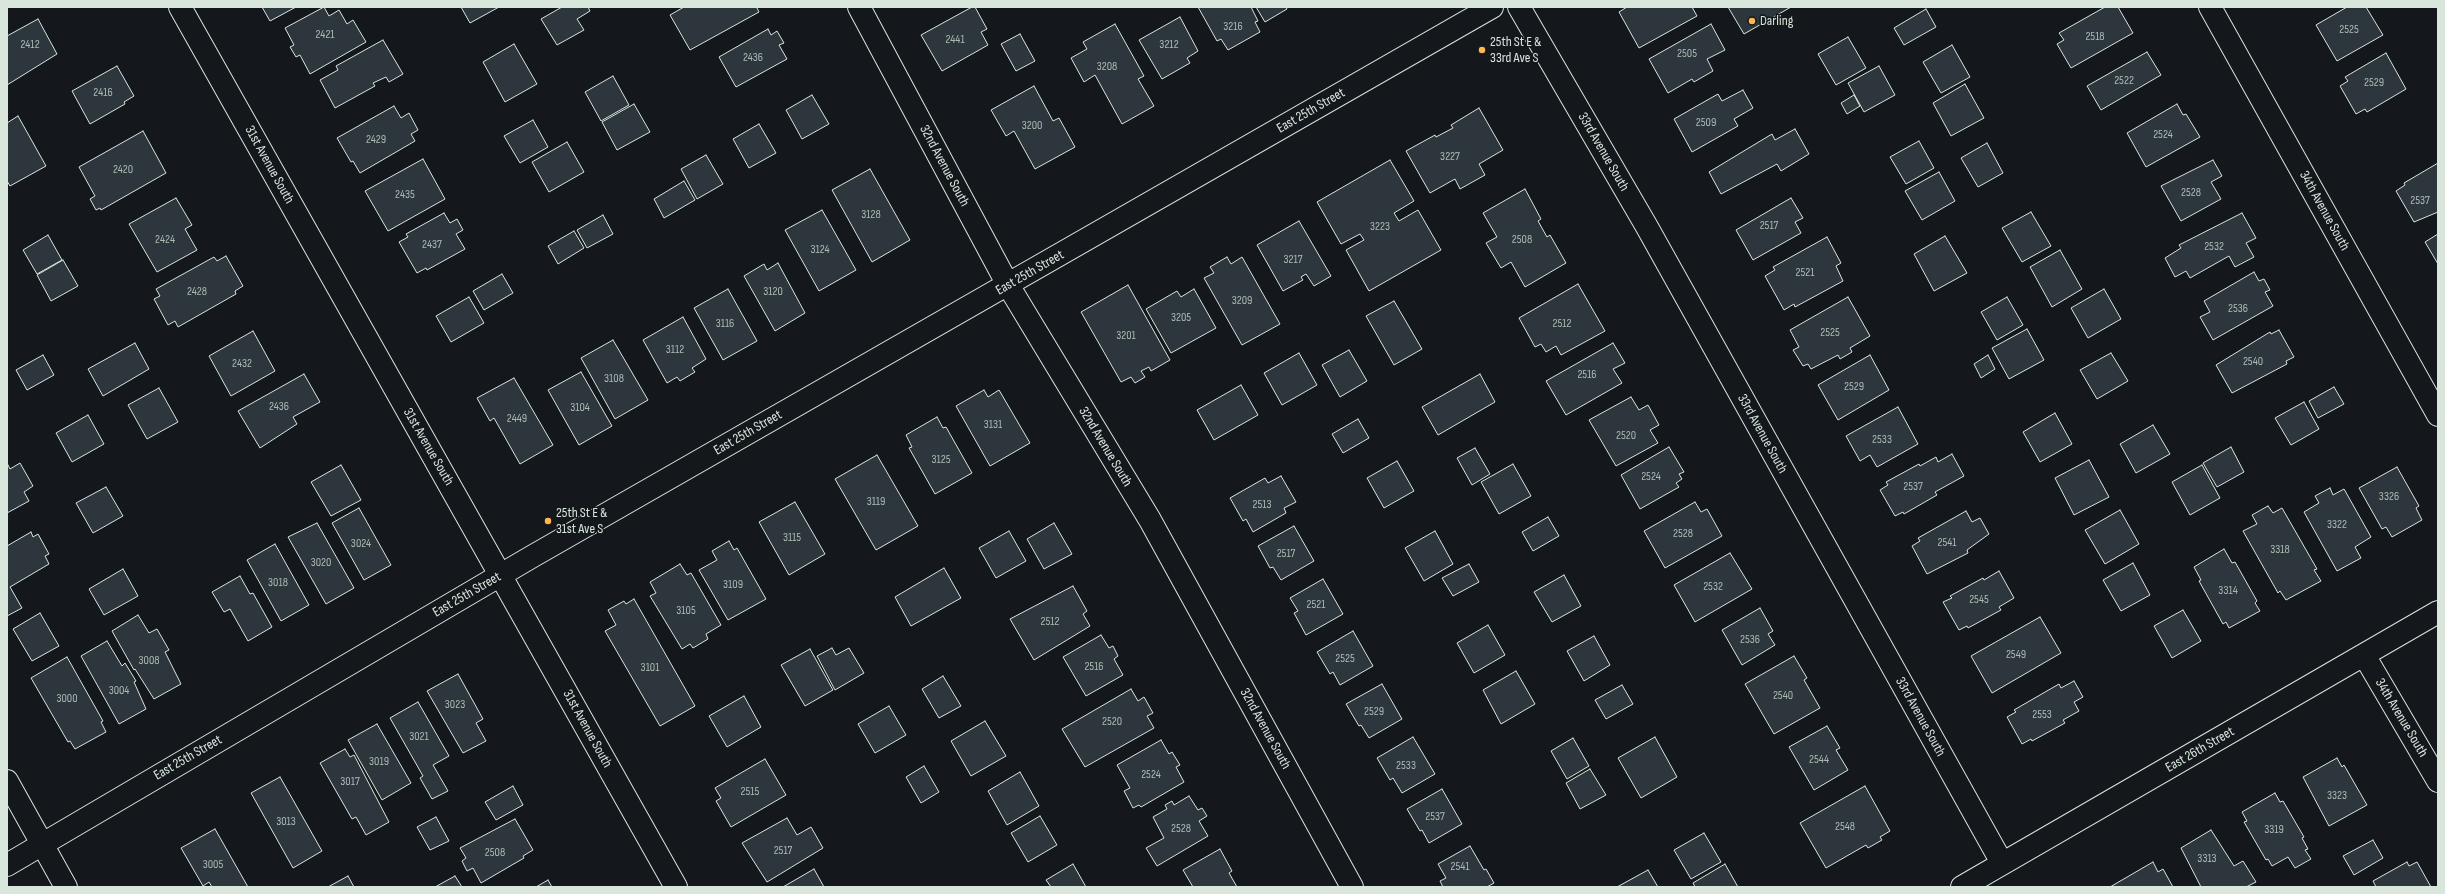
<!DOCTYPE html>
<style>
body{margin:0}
#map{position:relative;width:2445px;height:894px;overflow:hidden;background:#14181c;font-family:"Sofia Sans Condensed",sans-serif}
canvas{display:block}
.frame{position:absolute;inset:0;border:8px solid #d8e6dc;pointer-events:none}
</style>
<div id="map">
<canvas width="2445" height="894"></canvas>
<div class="frame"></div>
</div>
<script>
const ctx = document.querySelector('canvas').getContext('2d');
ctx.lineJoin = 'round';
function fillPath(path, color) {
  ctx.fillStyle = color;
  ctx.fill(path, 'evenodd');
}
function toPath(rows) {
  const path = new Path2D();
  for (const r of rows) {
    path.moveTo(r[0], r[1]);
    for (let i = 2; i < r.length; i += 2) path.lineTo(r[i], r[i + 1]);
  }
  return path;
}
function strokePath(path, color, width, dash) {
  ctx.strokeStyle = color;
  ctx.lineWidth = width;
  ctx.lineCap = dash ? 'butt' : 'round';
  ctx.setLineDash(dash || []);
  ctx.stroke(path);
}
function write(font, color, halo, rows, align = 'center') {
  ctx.font = font + ' "Sofia Sans Condensed",sans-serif';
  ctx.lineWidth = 3;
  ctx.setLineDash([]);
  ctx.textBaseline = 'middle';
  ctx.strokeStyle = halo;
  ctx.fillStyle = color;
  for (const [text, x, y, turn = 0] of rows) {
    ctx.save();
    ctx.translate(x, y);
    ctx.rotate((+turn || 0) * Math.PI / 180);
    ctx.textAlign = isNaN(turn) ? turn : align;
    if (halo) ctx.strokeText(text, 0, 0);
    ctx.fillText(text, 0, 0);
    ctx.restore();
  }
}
const building = toPath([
 [262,7,296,7,270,21,262,7],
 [324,7,329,16,339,10,347,24,353,20,366,42,310,74,300,55,296,57,290,47,294,45,285,28,324,7],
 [461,7,499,7,470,23,461,7],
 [562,7,588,7,590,11,577,19,584,30,557,45,541,19,562,7],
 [684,7,759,7,757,8,759,12,690,50,670,15,684,7],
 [972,7,975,7,987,29,981,32,988,45,942,71,921,35,972,7],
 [1198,7,1251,7,1258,21,1255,22,1260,32,1228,50,1221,39,1217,41,1198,7],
 [1256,7,1286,7,1287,9,1265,22,1256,7],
 [1627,7,1692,7,1697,16,1639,48,1619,12,1627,7],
 [1728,7,1791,7,1744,34,1728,7],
 [2105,7,2118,7,2133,33,2071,68,2057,44,2064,40,2059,33,2105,7],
 [2347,7,2366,7,2383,35,2337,61,2316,25,2347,7],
 [1926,9,1936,27,1904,45,1894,28,1926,9],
 [1180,17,1198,51,1187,58,1190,63,1162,79,1139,40,1180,17],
 [38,19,57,54,7,85,7,36,38,19],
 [1115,24,1144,76,1138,79,1154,106,1122,124,1095,75,1084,82,1071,58,1087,49,1083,42,1115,24],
 [1711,24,1725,50,1707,59,1713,71,1694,82,1692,79,1668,93,1649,59,1711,24],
 [768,29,771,35,777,31,784,43,779,45,787,59,736,87,719,57,768,29],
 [1020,34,1035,61,1016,71,1001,44,1020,34],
 [1848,37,1866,68,1836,85,1818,54,1848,37],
 [383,40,403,74,389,82,386,77,373,83,375,86,335,108,320,80,338,70,336,66,383,40],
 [514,44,537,84,505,102,483,62,514,44],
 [1952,45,1970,77,1941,93,1923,62,1952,45],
 [2147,52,2161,75,2101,110,2087,86,2147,52],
 [2386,53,2406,89,2367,112,2365,109,2356,114,2340,86,2348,81,2345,77,2386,53],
 [117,66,134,96,124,102,125,104,90,124,72,91,117,66],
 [1879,66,1895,95,1864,112,1848,83,1879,66],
 [613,76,629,105,601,121,585,92,613,76],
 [1965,84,1984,118,1951,136,1933,103,1965,84],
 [1034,86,1053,121,1059,118,1075,147,1035,169,1014,131,1006,136,991,110,1034,86],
 [1743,90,1753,108,1734,119,1738,126,1692,152,1674,119,1718,94,1722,101,1743,90],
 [812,95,829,124,802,139,786,110,812,95],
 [1854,95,1860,106,1847,114,1841,103,1854,95],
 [634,104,650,132,617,150,602,122,634,104],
 [2177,104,2183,115,2186,114,2200,137,2146,167,2127,133,2177,104],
 [394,106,401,118,409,113,418,130,411,134,415,141,360,173,353,161,351,162,337,138,394,106],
 [1479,108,1503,150,1479,164,1485,175,1460,189,1455,179,1430,193,1406,151,1435,135,1436,137,1453,128,1451,125,1479,108],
 [18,116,46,166,10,186,7,181,7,123,18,116],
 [533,120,548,147,520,163,504,136,533,120],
 [759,124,776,153,749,168,733,139,759,124],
 [1795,129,1809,154,1781,171,1777,164,1721,194,1709,172,1772,134,1775,140,1795,129],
 [143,131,166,173,101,210,100,208,96,210,90,199,95,196,79,167,143,131],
 [1919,141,1934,168,1906,184,1890,157,1919,141],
 [567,142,584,172,549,192,532,162,567,142],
 [1987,143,2003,173,1978,187,1961,158,1987,143],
 [706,155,723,184,697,199,681,169,706,155],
 [423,159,445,199,388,231,365,191,423,159],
 [1390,160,1414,201,1394,213,1399,221,1418,210,1441,250,1369,291,1346,250,1364,240,1360,234,1341,244,1317,202,1390,160],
 [2213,160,2222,176,2211,182,2221,199,2181,221,2161,186,2213,160],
 [2438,163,2438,212,2414,222,2396,191,2405,185,2404,183,2438,163],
 [870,169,910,240,872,262,832,190,870,169],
 [1939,172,1955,201,1922,220,1905,191,1939,172],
 [684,181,695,200,664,218,654,199,684,181],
 [1525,189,1541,219,1538,221,1547,237,1550,235,1566,263,1525,287,1511,262,1501,268,1486,243,1497,237,1483,213,1525,189],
 [176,198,192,225,185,229,197,250,157,272,129,224,176,198],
 [1791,198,1803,218,1795,222,1801,233,1753,260,1736,230,1791,198],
 [822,210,856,270,819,291,785,230,822,210],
 [2031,212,2051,246,2022,262,2002,228,2031,212],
 [444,213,450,223,457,219,463,230,456,234,465,249,427,270,426,268,417,273,399,242,408,237,406,234,444,213],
 [2242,213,2256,238,2246,243,2254,257,2235,267,2229,256,2190,278,2186,271,2175,277,2165,258,2181,248,2179,245,2242,213],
 [603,215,613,234,587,248,577,230,603,215],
 [1299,221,1331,276,1314,286,1306,274,1301,277,1303,280,1283,291,1257,245,1299,221],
 [574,231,584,248,558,264,548,246,574,231],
 [2438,234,2438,264,2425,242,2438,234],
 [48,235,62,260,37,274,23,250,48,235],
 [1945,236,1967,273,1934,291,1914,254,1945,236],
 [1827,237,1841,263,1836,266,1843,281,1795,307,1794,304,1784,310,1765,276,1775,270,1773,267,1827,237],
 [2060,250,2082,289,2052,307,2030,267,2060,250],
 [226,256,243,286,235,291,236,294,178,327,175,321,168,325,154,299,160,296,156,289,214,257,217,261,226,256],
 [1227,257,1231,264,1242,257,1280,324,1242,345,1204,278,1214,273,1210,267,1227,257],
 [63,260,78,286,51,301,37,275,63,260],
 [778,263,805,313,775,331,744,276,764,264,767,270,778,263],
 [2254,272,2259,281,2264,279,2270,290,2265,292,2273,306,2213,340,2200,317,2210,312,2204,301,2254,272],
 [502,274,513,293,484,310,473,291,502,274],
 [1578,284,1605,331,1561,355,1556,346,1546,352,1541,344,1535,347,1519,318,1578,284],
 [1128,285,1170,360,1151,371,1149,367,1141,371,1145,377,1135,383,1131,377,1121,382,1081,312,1128,285],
 [728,289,757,341,723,360,694,308,728,289],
 [1194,289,1216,328,1171,353,1146,309,1177,291,1181,297,1194,289],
 [2104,289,2121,319,2088,338,2071,308,2104,289],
 [469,297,484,323,451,342,436,316,469,297],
 [1848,297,1870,336,1850,348,1852,352,1840,359,1838,355,1811,369,1808,364,1803,366,1793,350,1799,347,1790,330,1848,297],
 [2007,297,2023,325,1997,340,1981,312,2007,297],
 [1394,301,1422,349,1394,365,1366,316,1394,301],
 [683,317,706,359,692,368,695,372,680,381,677,377,667,383,643,340,683,317],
 [2027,329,2044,360,2009,379,1992,348,2027,329],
 [2279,330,2294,357,2286,361,2287,364,2232,393,2216,365,2270,332,2271,334,2279,330],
 [253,331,275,371,231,396,209,356,253,331],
 [613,340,648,400,615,419,581,358,613,340],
 [135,343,149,369,103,396,88,369,135,343],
 [1613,343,1625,363,1613,369,1622,383,1566,415,1546,381,1613,343],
 [1349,350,1367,381,1340,397,1322,365,1349,350],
 [1299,353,1317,385,1282,405,1264,373,1299,353],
 [2111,353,2128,381,2097,399,2080,370,2111,353],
 [43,355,54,375,27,390,16,370,43,355],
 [1870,355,1889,390,1838,420,1818,385,1870,355],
 [1988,355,1995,369,1981,378,1974,364,1988,355],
 [581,372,612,426,579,445,548,390,581,372],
 [304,374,320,402,293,417,297,424,260,448,238,411,304,374],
 [1480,374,1495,402,1438,435,1422,407,1480,374],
 [514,378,553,445,520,464,494,418,490,421,477,398,514,378],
 [1241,385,1258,415,1214,440,1197,410,1241,385],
 [2334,387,2344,404,2318,418,2309,401,2334,387],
 [159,388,178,422,147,439,128,405,159,388],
 [984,390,988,397,999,390,1030,443,990,466,956,406,984,390],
 [1631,397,1639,410,1648,405,1659,425,1650,430,1658,443,1616,466,1589,420,1631,397],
 [2304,402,2319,429,2291,445,2275,418,2304,402],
 [1898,407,1918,444,1877,467,1870,455,1860,461,1846,436,1898,407],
 [2055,413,2072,444,2040,462,2023,432,2055,413],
 [88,415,104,444,72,462,56,433,88,415],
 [937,417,943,428,946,427,972,473,935,494,909,448,912,447,906,435,937,417],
 [1358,419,1369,438,1343,453,1332,434,1358,419],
 [2153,425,2170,454,2136,473,2120,444,2153,425],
 [1669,447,1684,472,1679,474,1682,479,1676,483,1679,487,1640,509,1621,475,1669,447],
 [2231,447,2244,472,2217,487,2203,463,2231,447],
 [1475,448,1490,474,1472,485,1457,458,1475,448],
 [1952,454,1964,476,1935,492,1937,495,1904,514,1903,512,1895,516,1880,490,1888,485,1886,482,1919,464,1920,466,1936,457,1938,462,1952,454],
 [877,455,918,526,876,550,835,479,877,455],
 [2089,460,2109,497,2074,515,2055,478,2089,460],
 [1397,461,1414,491,1384,508,1367,478,1397,461],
 [7,463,10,469,20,463,33,486,24,492,29,501,7,513,7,463],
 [1513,464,1531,496,1499,514,1481,482,1513,464],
 [341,465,361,500,331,516,311,482,341,465],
 [2202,465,2220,498,2190,515,2172,482,2202,465],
 [2397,467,2419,506,2416,508,2422,520,2392,537,2386,527,2382,529,2359,488,2397,467],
 [1281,476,1296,502,1284,508,1286,513,1253,532,1246,519,1243,521,1230,498,1265,478,1268,483,1281,476],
 [106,487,123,516,93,533,76,503,106,487],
 [2330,488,2333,495,2344,489,2371,537,2355,547,2361,558,2337,571,2304,512,2319,503,2315,496,2330,488],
 [795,502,825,554,789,575,759,522,795,502],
 [1695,502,1701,512,1707,509,1722,536,1665,568,1644,531,1695,502],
 [2268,506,2273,513,2282,508,2317,569,2314,570,2321,581,2286,600,2280,591,2278,593,2243,531,2257,524,2252,515,2268,506],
 [359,508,391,565,364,580,332,523,359,508],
 [2120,510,2139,544,2105,564,2085,530,2120,510],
 [1966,511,1972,522,1980,518,1989,534,1967,550,1968,553,1927,574,1912,546,1920,541,1918,538,1966,511],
 [1548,517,1559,536,1533,551,1522,532,1548,517],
 [317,523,354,588,326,604,288,537,317,523],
 [1054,523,1072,554,1044,569,1027,539,1054,523],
 [1294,526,1314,561,1281,580,1273,567,1270,568,1258,546,1294,526],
 [1009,531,1026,561,996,578,979,548,1009,531],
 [1435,531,1453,564,1424,581,1405,548,1435,531],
 [31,532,33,537,38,534,49,554,45,556,49,564,10,587,22,608,7,616,7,546,31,532],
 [729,541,734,550,737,548,766,599,728,620,699,570,717,560,712,551,729,541],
 [275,544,309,605,281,621,247,560,275,544],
 [2224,549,2232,563,2235,562,2257,601,2255,603,2260,611,2229,628,2226,622,2223,624,2199,581,2201,580,2194,567,2224,549],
 [1730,553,1752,589,1695,622,1674,585,1730,553],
 [2133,563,2150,595,2121,611,2103,580,2133,563],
 [680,564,687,575,691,573,721,625,706,634,708,639,693,648,690,644,682,649,650,596,656,593,650,582,680,564],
 [1469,564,1479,582,1453,596,1442,578,1469,564],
 [944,568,961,598,911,626,895,597,944,568],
 [123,569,138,596,104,615,89,589,123,569],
 [1999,571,2014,598,1999,607,2001,610,1968,628,1967,626,1959,630,1943,602,1952,598,1950,596,1983,578,1984,580,1999,571],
 [1564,575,1581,606,1552,622,1534,592,1564,575],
 [240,576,250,594,253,593,272,627,248,641,230,609,224,612,212,592,240,576],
 [1323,579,1343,614,1306,635,1294,613,1298,611,1290,598,1323,579],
 [1073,586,1087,611,1083,614,1090,626,1034,660,1010,619,1073,586],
 [634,599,695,706,660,726,605,631,616,625,608,610,624,601,626,604,634,599],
 [1760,608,1773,631,1768,634,1775,645,1742,665,1722,630,1760,608],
 [2183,610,2201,641,2172,658,2154,626,2183,610],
 [40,613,59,646,32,661,13,629,40,613],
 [138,615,149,633,157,629,169,650,165,652,181,684,154,699,135,669,134,670,112,631,138,615],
 [2040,617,2061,653,1992,693,1971,656,2040,617],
 [1488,625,1505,655,1474,673,1457,643,1488,625],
 [1353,631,1373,666,1340,685,1333,672,1330,674,1317,652,1353,631],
 [1101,635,1109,648,1113,646,1118,656,1114,659,1123,675,1086,696,1063,657,1101,635],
 [1594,636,1610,665,1584,681,1567,651,1594,636],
 [107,641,122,666,125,663,136,681,134,682,146,709,119,724,81,656,107,641],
 [832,648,836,655,849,648,864,673,835,690,817,656,832,648],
 [810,649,833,690,805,706,781,665,810,649],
 [1794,656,1807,678,1804,680,1820,708,1774,734,1745,684,1794,656],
 [67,657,103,721,101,722,106,732,75,749,70,741,68,742,31,678,67,657],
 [1516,671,1535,704,1501,724,1483,690,1516,671],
 [458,674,483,719,476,723,486,741,463,753,427,691,458,674],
 [943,676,961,706,939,718,922,689,943,676],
 [2074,681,2083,697,2074,702,2079,711,2063,720,2065,723,2032,741,2031,739,2022,744,2007,717,2016,712,2014,710,2059,684,2061,688,2074,681],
 [1382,684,1402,719,1369,738,1361,725,1359,726,1346,704,1382,684],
 [1622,685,1633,704,1606,719,1595,700,1622,685],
 [1131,689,1138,701,1144,697,1153,713,1147,716,1154,728,1085,767,1062,729,1131,689],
 [744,696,761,727,727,747,709,716,744,696],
 [418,702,449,756,433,765,448,791,432,799,420,778,423,776,390,718,418,702],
 [889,706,906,735,875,753,858,724,889,706],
 [985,721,1006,756,971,776,951,741,985,721],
 [377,724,411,783,382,800,348,740,377,724],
 [1827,726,1840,748,1836,750,1848,770,1814,790,1789,747,1827,726],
 [1413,737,1435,774,1402,793,1393,778,1390,780,1377,758,1413,737],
 [1655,737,1677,777,1641,798,1618,758,1655,737],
 [1573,738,1589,766,1567,779,1551,751,1573,738],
 [1161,740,1169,754,1172,752,1180,765,1176,767,1184,782,1141,807,1139,805,1133,808,1124,791,1130,788,1117,765,1161,740],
 [345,749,350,757,354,755,389,822,366,835,356,817,352,819,320,763,345,749],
 [2337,758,2342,767,2344,765,2367,805,2329,826,2303,777,2337,758],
 [765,759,786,795,731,827,716,801,721,798,715,788,765,759],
 [924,766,939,792,921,803,906,777,924,766],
 [1590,769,1606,795,1580,809,1566,783,1590,769],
 [1020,772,1039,806,1007,825,988,791,1020,772],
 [280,777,322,851,293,868,251,793,280,777],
 [513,786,523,805,496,820,485,802,513,786],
 [1865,786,1890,831,1880,837,1882,840,1868,848,1866,845,1826,868,1800,823,1865,786],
 [1442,789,1462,824,1429,843,1422,830,1420,831,1407,809,1442,789],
 [2275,793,2280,802,2283,801,2304,837,2302,838,2308,849,2305,850,2311,859,2295,868,2288,857,2272,866,2268,859,2266,860,2244,822,2247,821,2242,812,2275,793],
 [1189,796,1198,810,1202,808,1207,816,1199,821,1208,836,1157,866,1146,848,1164,838,1153,817,1167,809,1165,805,1172,801,1174,805,1189,796],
 [1040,816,1057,845,1028,862,1011,833,1040,816],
 [436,817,449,841,430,850,417,827,436,817],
 [787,818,797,835,811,827,823,848,767,882,742,843,787,818],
 [515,819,533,850,523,856,524,858,481,883,473,868,467,871,462,861,466,858,460,848,515,819],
 [215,829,248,887,212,887,209,882,203,886,181,848,215,829],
 [2211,830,2234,866,2243,861,2256,882,2246,887,2201,887,2181,848,2211,830],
 [1704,833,1721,862,1691,879,1674,850,1704,833],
 [2373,840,2383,858,2354,875,2343,856,2373,840],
 [1470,846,1484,870,1486,869,1494,883,1487,887,1443,887,1440,881,1446,878,1438,864,1470,846],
 [1220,849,1232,871,1229,873,1237,887,1193,887,1183,870,1220,849],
 [2153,862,2158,872,2163,869,2173,887,2110,887,2153,862],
 [2407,862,2409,866,2417,862,2431,887,2376,887,2373,881,2407,862],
 [1073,864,1086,887,1051,887,1046,880,1073,864],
 [1725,864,1738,887,1695,887,1693,883,1725,864],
 [814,869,824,887,783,887,814,869],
 [1648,870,1658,887,1617,887,1648,870],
 [348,876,354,887,328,887,348,876],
 [455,876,462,887,435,887,455,876],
 [548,880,552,887,536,887,548,880]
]);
fillPath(building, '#2c363c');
strokePath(building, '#d8e6dc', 1);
const minor = toPath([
 [180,7,676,887],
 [859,7,1008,285,1150,520,1352,887],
 [1519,7,1647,227,2002,863],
 [2210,7,2438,415],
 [2364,655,2438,781],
 [7,781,66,887],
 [7,865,533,556,1492,7],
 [1962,887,2438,612]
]);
strokePath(minor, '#d8e6dc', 24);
strokePath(minor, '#14181c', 22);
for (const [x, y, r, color] of [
 [1752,21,4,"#ffb74d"],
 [1482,50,4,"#ffb74d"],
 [548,521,4,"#ffb74d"]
]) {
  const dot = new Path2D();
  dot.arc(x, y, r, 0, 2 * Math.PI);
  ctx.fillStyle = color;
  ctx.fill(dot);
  strokePath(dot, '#14181c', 1.5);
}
write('12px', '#adbab4', null, [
 ["3216",1233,27],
 ["2525",2349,30],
 ["2421",325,35],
 ["2518",2095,37],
 ["2441",955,40],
 ["2412",30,45],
 ["3212",1169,45],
 ["2505",1687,54],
 ["2436",753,58],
 ["3208",1107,67],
 ["2522",2124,81],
 ["2529",2374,83],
 ["2416",103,93],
 ["2509",1706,123],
 ["3200",1032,126],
 ["2524",2163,135],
 ["2429",376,140],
 ["3227",1450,157],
 ["2420",123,170],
 ["2528",2191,193],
 ["2435",405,195],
 ["2537",2420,201],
 ["3128",871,215],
 ["2517",1769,226],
 ["3223",1380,227],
 ["2424",165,240],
 ["2508",1522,240],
 ["2437",432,245],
 ["2532",2214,247],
 ["3124",820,250],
 ["3217",1293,260],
 ["2521",1805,273],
 ["2428",197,292],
 ["3120",773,292],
 ["3209",1242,301],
 ["2536",2238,309],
 ["3205",1181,318],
 ["3116",725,324],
 ["2512",1562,324],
 ["2525",1830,333],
 ["3201",1126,336],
 ["3112",675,350],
 ["2540",2253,362],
 ["2432",242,364],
 ["2516",1587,375],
 ["3108",614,379],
 ["2529",1854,387],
 ["2436",279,407],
 ["3104",580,408],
 ["2449",517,419],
 ["3131",993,425],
 ["2520",1626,436],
 ["2533",1882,440],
 ["3125",941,460],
 ["2524",1651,477],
 ["2537",1913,487],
 ["3326",2389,497],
 ["3119",876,502],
 ["2513",1262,505],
 ["3322",2337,525],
 ["2528",1683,534],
 ["3115",792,538],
 ["2541",1947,543],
 ["3024",361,544],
 ["3318",2280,550],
 ["2517",1286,554],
 ["3020",321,563],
 ["3018",278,583],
 ["3109",733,585],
 ["2532",1713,587],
 ["3314",2228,591],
 ["2545",1979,600],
 ["2521",1316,605],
 ["3105",686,611],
 ["2512",1050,622],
 ["2536",1750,640],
 ["2549",2016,655],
 ["2525",1345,659],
 ["3008",149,661],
 ["2516",1094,667],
 ["3101",650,668],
 ["3004",119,691],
 ["2540",1783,696],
 ["3000",67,699],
 ["3023",455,705],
 ["2529",1374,712],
 ["2553",2042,715],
 ["2520",1112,722],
 ["3021",419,737],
 ["2544",1819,760],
 ["3019",379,762],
 ["2533",1406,766],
 ["2524",1151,775],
 ["3017",350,782],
 ["2515",750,792],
 ["3323",2337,796],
 ["2537",1435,817],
 ["3013",286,822],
 ["2548",1845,827],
 ["2528",1181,829],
 ["3319",2274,830],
 ["2517",783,851],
 ["2508",495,853],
 ["3313",2207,859],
 ["3005",213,865],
 ["2541",1460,867]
]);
write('14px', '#d8e6dc', '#14181c', [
 ["Darling",1760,21],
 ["25th St E &",1490,42],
 ["33rd Ave S",1490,58],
 ["25th St E &",556,513],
 ["31st Ave S",556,529]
], 'left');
write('14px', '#d8e6dc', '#14181c', [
 ["East 25th Street",1311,111,-30],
 ["33rd Avenue South",1603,152,60],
 ["31st Avenue South",269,165,61],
 ["32nd Avenue South",944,166,62],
 ["34th Avenue South",2324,211,61],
 ["East 25th Street",1030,273,-30],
 ["East 25th Street",748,433,-30],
 ["33rd Avenue South",1762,434,61],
 ["31st Avenue South",428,447,60],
 ["32nd Avenue South",1105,447,59],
 ["East 25th Street",467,595,-30],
 ["33rd Avenue South",1920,717,61],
 ["34th Avenue South",2401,718,59],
 ["31st Avenue South",587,729,61],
 ["32nd Avenue South",1265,729,61],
 ["East 26th Street",2200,750,-30],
 ["East 25th Street",188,758,-30]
]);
</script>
